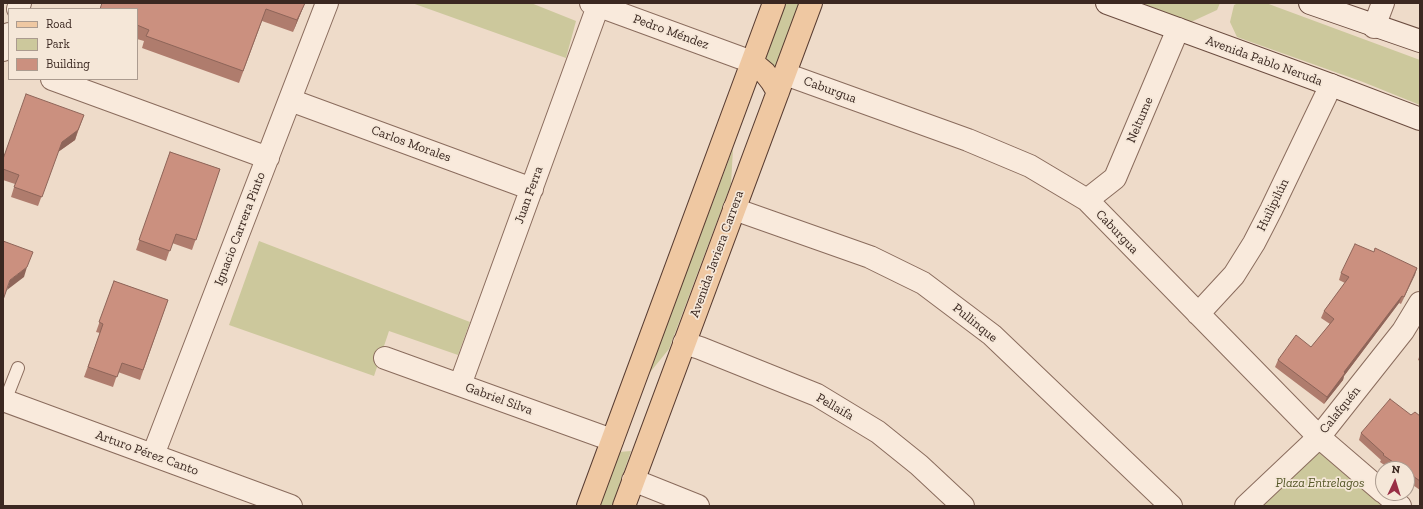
<!DOCTYPE html>
<meta charset="utf-8">
<style>
body{margin:0}
#map{position:relative;width:1423px;height:509px;overflow:hidden;background:#eedbc9;font-family:"Zilla Slab",serif}
canvas{display:block}
.frame{position:absolute;inset:0;border:4px solid #3b2821;pointer-events:none}
.legend{position:absolute;left:8px;top:8px;width:130px;height:72px;box-sizing:border-box;background:#f5e7d8;border:1px solid #ab9b8f;margin:0;padding:5px 7px;list-style:none;font-size:12px;color:#3b2821}
.legend li{display:flex;align-items:center;gap:8px;height:20px}
.legend b{width:20px;border:1px solid #ab9b8f}
.north{position:absolute;left:1375px;top:461px;width:40px;height:40px;box-sizing:border-box;background:#f5e7d8;border:1px solid #ab9b8f;border-radius:50%;rotate:4deg;font-size:11px;font-weight:700;line-height:16px;text-align:center;color:#3b2821}
.north::after{content:'';display:block;margin:auto;width:14px;height:18px;background:#982e45;clip-path:polygon(50% 0,100% 100%,50% 72%,0 100%)}
</style>
<div id="map">
<canvas width="1423" height="509"></canvas>
<div class="frame"></div>
<ul class="legend">
<li><b style="height:5px;background:#efc8a2"></b>Road</li>
<li><b style="height:11px;background:#ccc89c"></b>Park</li>
<li><b style="height:11px;background:#cb907f"></b>Building</li>
</ul>
<div class="north">N</div>
</div>
<script>
const ctx = document.querySelector('canvas').getContext('2d');
ctx.lineJoin = 'round';
function fillPath(path, color) {
  ctx.fillStyle = color;
  ctx.fill(path, 'evenodd');
}
function toPath(rows) {
  const path = new Path2D();
  for (const r of rows) {
    path.moveTo(r[0], r[1]);
    for (let i = 2; i < r.length; i += 2) path.lineTo(r[i], r[i + 1]);
  }
  return path;
}
function strokePath(path, color, width, dash) {
  ctx.strokeStyle = color;
  ctx.lineWidth = width;
  ctx.lineCap = dash ? 'butt' : 'round';
  ctx.setLineDash(dash || []);
  ctx.stroke(path);
}
function write(font, color, halo, rows, align = 'center') {
  ctx.font = font + ' "Zilla Slab",serif';
  ctx.lineWidth = 3.5;
  ctx.setLineDash([]);
  ctx.textBaseline = 'middle';
  ctx.strokeStyle = halo;
  ctx.fillStyle = color;
  for (const [text, x, y, turn = 0] of rows) {
    ctx.save();
    ctx.translate(x, y);
    ctx.rotate((+turn || 0) * Math.PI / 180);
    ctx.textAlign = isNaN(turn) ? turn : align;
    if (halo) ctx.strokeText(text, 0, 0);
    ctx.fillText(text, 0, 0);
    ctx.restore();
  }
}
fillPath(toPath([
 [412,3,531,3,576,21,566,58],
 [786,3,802,3,776,71,766,58],
 [1141,3,1220,3,1217,10,1191,22],
 [1238,3,1266,3,1420,60,1420,105,1363,82,1237,37,1230,22,1234,5],
 [733,149,731,184,669,349,647,376],
 [259,241,470,322,458,355,389,331,374,376,229,325],
 [631,451,612,506,600,506,619,452],
 [1319,452,1382,506,1263,506]
]), '#ccc89c');
const lane = toPath([
 [5,401,18,368]
]);
const street = toPath([
 [591,3,752,62],
 [18,9,20,3],
 [1374,27,1383,3],
 [3,50,9,34],
 [785,74,968,140,1030,166,1087,200,1319,437,1383,492],
 [52,79,268,158],
 [290,100,532,189],
 [1087,200,1115,178,1178,29],
 [734,209,870,257,923,283,992,335,1171,506],
 [1198,314,1234,275,1254,243,1271,210,1331,85],
 [684,343,700,348,817,395,878,432,919,465,963,506],
 [385,358,612,440],
 [460,385,598,6],
 [3,400,291,506],
 [153,455,327,3],
 [633,480,698,506],
 [1385,493,1400,506],
 [1246,506,1319,437,1403,331,1420,303]
]);
const secondary = toPath([
 [1107,3,1331,85,1420,119],
 [1310,3,1420,41]
]);
const primary = toPath([
 [752,62,765,73,772,82,778,92],
 [588,506,774,3],
 [624,506,811,3]
]);
strokePath(lane, '#8a6c5d', 14);
strokePath(street, '#8a6c5d', 24);
strokePath(secondary, '#6c4d40', 24);
strokePath(primary, '#583c31', 24);
strokePath(lane, '#f9eadc', 12);
strokePath(street, '#f9eadc', 22);
strokePath(secondary, '#f9eadc', 22);
strokePath(primary, '#efc8a2', 22);
fillPath(toPath([
 [102,3,305,3,293,32,262,21,239,83,142,48,144,41,137,39,137,9],
 [84,115,75,140,58,152,38,206,11,197,15,184,3,180,3,159],
 [170,152,220,169,192,250,172,243,166,261,136,250],
 [1374,252,1417,268,1401,304,1399,303,1344,376,1343,380,1324,404,1275,367,1278,360,1311,347,1330,324,1321,318,1324,311,1345,283,1339,280,1341,273],
 [114,281,168,300,140,380,118,372,113,387,84,377,100,333,96,332],
 [1420,354,1420,361,1418,360],
 [1411,415,1420,416,1420,490,1407,481,1407,469,1390,469,1380,462,1381,460,1359,440,1361,433]
]), '#af7c6d');
fillPath(toPath([
 [305,3,293,32,297,20],
 [78,130,75,140,58,152,62,142],
 [27,267,24,277,7,290,10,280],
 [1417,268,1415,275,1401,304,1404,297],
 [1402,296,1399,303,1344,376,1343,380,1324,404,1327,397,1344,372]
]), '#8e6559');
const building = toPath([
 [102,3,305,3,297,20,266,9,243,71,146,36,149,30,137,25,137,9,100,9,102,3],
 [26,94,84,115,78,130,62,142,42,197,14,187,19,175,3,169,3,159,26,94],
 [170,152,220,169,196,240,176,234,170,251,139,240,170,152],
 [3,241,33,252,27,267,10,280,3,300,3,241],
 [1355,244,1374,252,1375,248,1417,268,1404,297,1402,296,1344,372,1345,373,1327,397,1278,360,1296,335,1311,347,1334,319,1324,311,1349,277,1341,273,1355,244],
 [114,281,168,300,143,370,122,363,117,377,88,367,103,324,99,322,114,281],
 [1390,399,1411,415,1415,412,1420,416,1420,481,1407,472,1407,469,1403,469,1383,455,1384,454,1361,433,1390,399]
]);
fillPath(building, '#cb907f');
strokePath(building, '#8e6559', 1);
write('13px', '#3b2821', '#f5e7d8', [
 ["Pedro Méndez",671,32,20],
 ["Avenida Pablo Neruda",1264,61,20],
 ["Caburgua",830,90,20],
 ["Neltume",1140,120,-67],
 ["Carlos Morales",411,144,20],
 ["Juan Ferra",529,195,-70],
 ["Huilipilún",1273,205,-64],
 ["Ignacio Carrera Pinto",240,229,-69],
 ["Caburgua",1117,232,46],
 ["Avenida Javiera Carrera",717,254,-70],
 ["Pullinque",975,323,39],
 ["Gabriel Silva",499,399,20],
 ["Pellaifa",835,407,30],
 ["Calafquén",1340,410,-51],
 ["Arturo Pérez Canto",147,453,20]
]);
write('italic 13px', '#555728', '#f5e7d8', [
 ["Plaza Entrelagos",1320,483]
]);
</script>
